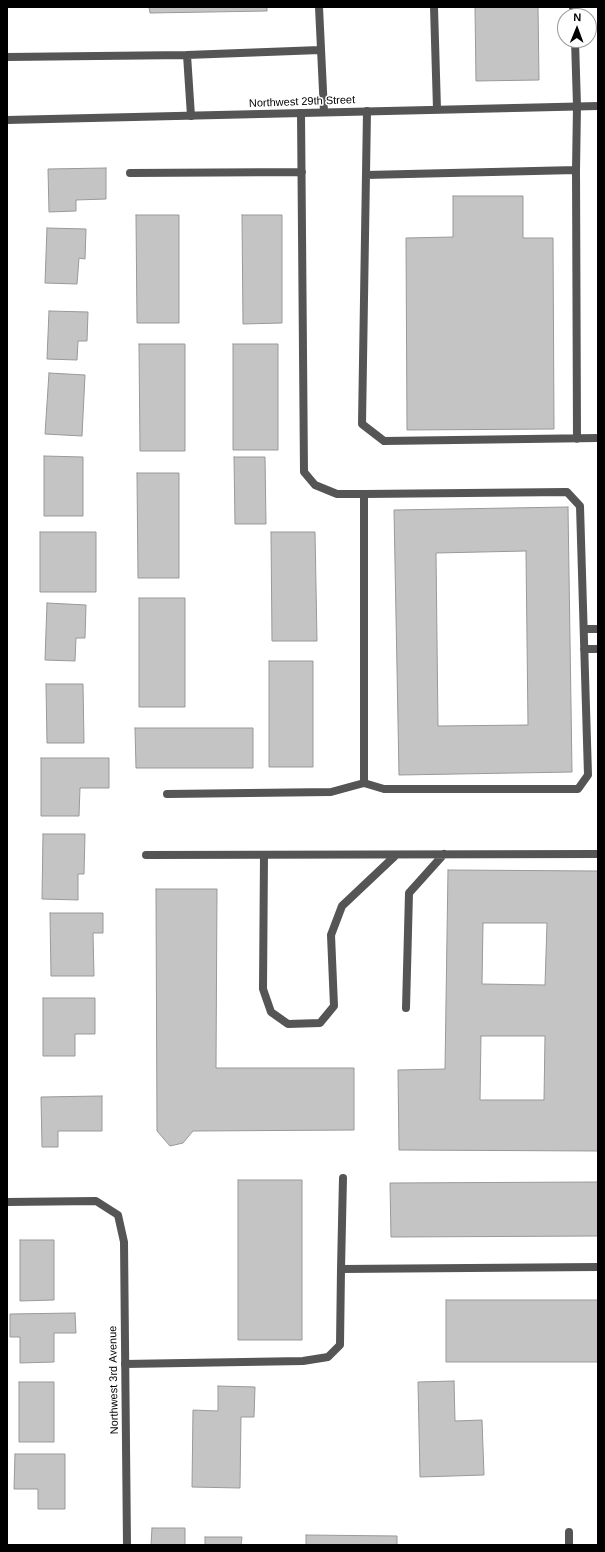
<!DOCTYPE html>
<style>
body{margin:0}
#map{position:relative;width:605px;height:1552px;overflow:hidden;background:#fff;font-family:Arial,sans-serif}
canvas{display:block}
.frame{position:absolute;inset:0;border:8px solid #000;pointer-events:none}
.north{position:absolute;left:557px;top:8px;width:40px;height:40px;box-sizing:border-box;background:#fff;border:1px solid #999;border-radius:50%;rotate:1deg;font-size:11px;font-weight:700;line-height:16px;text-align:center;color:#000}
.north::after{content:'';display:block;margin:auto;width:14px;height:18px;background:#000;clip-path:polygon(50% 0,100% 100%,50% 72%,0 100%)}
</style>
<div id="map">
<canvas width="605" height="1552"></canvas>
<div class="frame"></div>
<div class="north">N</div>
</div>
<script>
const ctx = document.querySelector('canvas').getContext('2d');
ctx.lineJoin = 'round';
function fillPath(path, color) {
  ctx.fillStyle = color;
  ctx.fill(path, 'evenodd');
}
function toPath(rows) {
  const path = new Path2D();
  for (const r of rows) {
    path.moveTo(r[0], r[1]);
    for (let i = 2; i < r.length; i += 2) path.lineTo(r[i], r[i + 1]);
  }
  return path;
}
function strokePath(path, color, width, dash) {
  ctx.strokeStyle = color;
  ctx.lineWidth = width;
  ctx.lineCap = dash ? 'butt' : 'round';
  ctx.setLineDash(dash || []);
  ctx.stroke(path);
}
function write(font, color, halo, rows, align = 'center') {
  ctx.font = font + ' Arial,sans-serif';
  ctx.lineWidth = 3;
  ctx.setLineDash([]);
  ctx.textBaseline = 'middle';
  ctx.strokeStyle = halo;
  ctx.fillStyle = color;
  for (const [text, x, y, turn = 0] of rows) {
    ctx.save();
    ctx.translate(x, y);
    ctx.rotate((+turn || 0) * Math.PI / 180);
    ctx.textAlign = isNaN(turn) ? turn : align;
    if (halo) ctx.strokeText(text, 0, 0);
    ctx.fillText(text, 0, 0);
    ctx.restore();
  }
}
const building = toPath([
 [149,7,267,7,267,11,150,13,149,7],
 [475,7,538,7,539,80,476,81,475,7],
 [106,168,106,199,76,200,76,211,49,212,48,169,106,168],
 [453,196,523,196,523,238,553,238,554,429,407,430,406,238,453,237,453,196],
 [136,215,179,215,179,323,137,323,136,215],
 [242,215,282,215,282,323,243,324,242,215],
 [47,228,86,229,85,259,79,258,77,284,45,283,47,228],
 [49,311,88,312,87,341,78,341,77,360,47,359,49,311],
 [139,344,185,344,185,451,140,451,139,344],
 [233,344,278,344,278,450,233,450,233,344],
 [49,373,85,375,82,436,45,434,49,373],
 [44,456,83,457,83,516,44,516,44,456],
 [234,457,265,457,266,524,235,524,234,457],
 [137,473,179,473,179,578,138,578,137,473],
 [568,507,572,772,399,775,394,510,568,507],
 [526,551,528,725,438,726,436,553,526,551],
 [40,532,96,532,96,592,40,592,40,532],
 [271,532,315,532,317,641,272,641,271,532],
 [139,598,185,598,185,707,139,707,139,598],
 [47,603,86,605,85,638,76,638,75,661,45,660,47,603],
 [269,661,313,661,313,767,269,767,269,661],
 [46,684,83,684,84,743,47,743,46,684],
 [135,728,253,728,253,768,136,768,135,728],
 [41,758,109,758,109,788,80,788,79,816,41,816,41,758],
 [43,834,85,834,84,874,78,874,78,900,42,899,43,834],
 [448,870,598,871,598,1151,399,1150,398,1070,445,1069,448,870],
 [483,923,547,923,545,985,482,984,483,923],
 [481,1036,545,1036,544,1100,480,1100,481,1036],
 [156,889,217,889,216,1068,354,1068,354,1130,193,1131,183,1143,170,1146,157,1131,156,889],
 [50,913,103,913,103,933,93,933,94,976,51,976,50,913],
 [43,998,95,998,95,1034,75,1034,75,1056,43,1056,43,998],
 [102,1096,102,1131,58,1131,58,1147,42,1147,41,1097,102,1096],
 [238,1180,302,1180,302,1340,238,1340,238,1180],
 [598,1182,598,1236,391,1237,390,1183,598,1182],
 [20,1240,54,1240,54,1300,20,1301,20,1240],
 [446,1300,598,1300,598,1362,446,1362,446,1300],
 [75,1313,76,1333,54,1333,54,1362,20,1363,20,1337,10,1337,10,1314,75,1313],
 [454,1381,455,1421,482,1420,484,1475,420,1477,418,1382,454,1381],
 [19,1382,54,1382,54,1442,19,1442,19,1382],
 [218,1386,255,1387,254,1417,241,1417,240,1488,192,1487,193,1410,218,1411,218,1386],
 [15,1454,65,1454,65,1509,38,1509,38,1489,14,1489,15,1454],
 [152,1528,185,1528,185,1545,151,1545,152,1528],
 [306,1535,397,1536,397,1545,306,1545,306,1535],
 [205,1537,242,1537,241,1545,205,1545,205,1537]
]);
fillPath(building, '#c4c4c4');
strokePath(building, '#999', 1);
strokePath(toPath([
 [319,7,324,112],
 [434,7,437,109],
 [573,7,574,16],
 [575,40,577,106,576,170],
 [187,55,320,50],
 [7,57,187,55,191,116],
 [367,111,362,424,384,441,598,438],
 [301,113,304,472,315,485,337,494,364,494,364,783],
 [130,173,302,172],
 [366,175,576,170,577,439],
 [584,629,598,629],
 [584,649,598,649],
 [167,794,331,792,364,783,384,789,578,789,588,775,580,506,567,492,364,494],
 [146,855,598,854],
 [264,855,263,989,271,1012,288,1024,320,1023,334,1006,331,935,342,906,396,855],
 [406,1008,409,893,444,854],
 [343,1178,341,1269,598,1267],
 [125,1364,303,1361,328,1357,340,1345,341,1269],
 [569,1532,569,1545]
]), '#555', 8);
strokePath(toPath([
 [7,120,598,106],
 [7,1202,96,1201,118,1215,124,1242,127,1545]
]), '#555', 8);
write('11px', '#000', '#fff', [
 ["Northwest 29th Street",302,102,-2],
 ["Northwest 3rd Avenue",114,1380,-91]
]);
</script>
